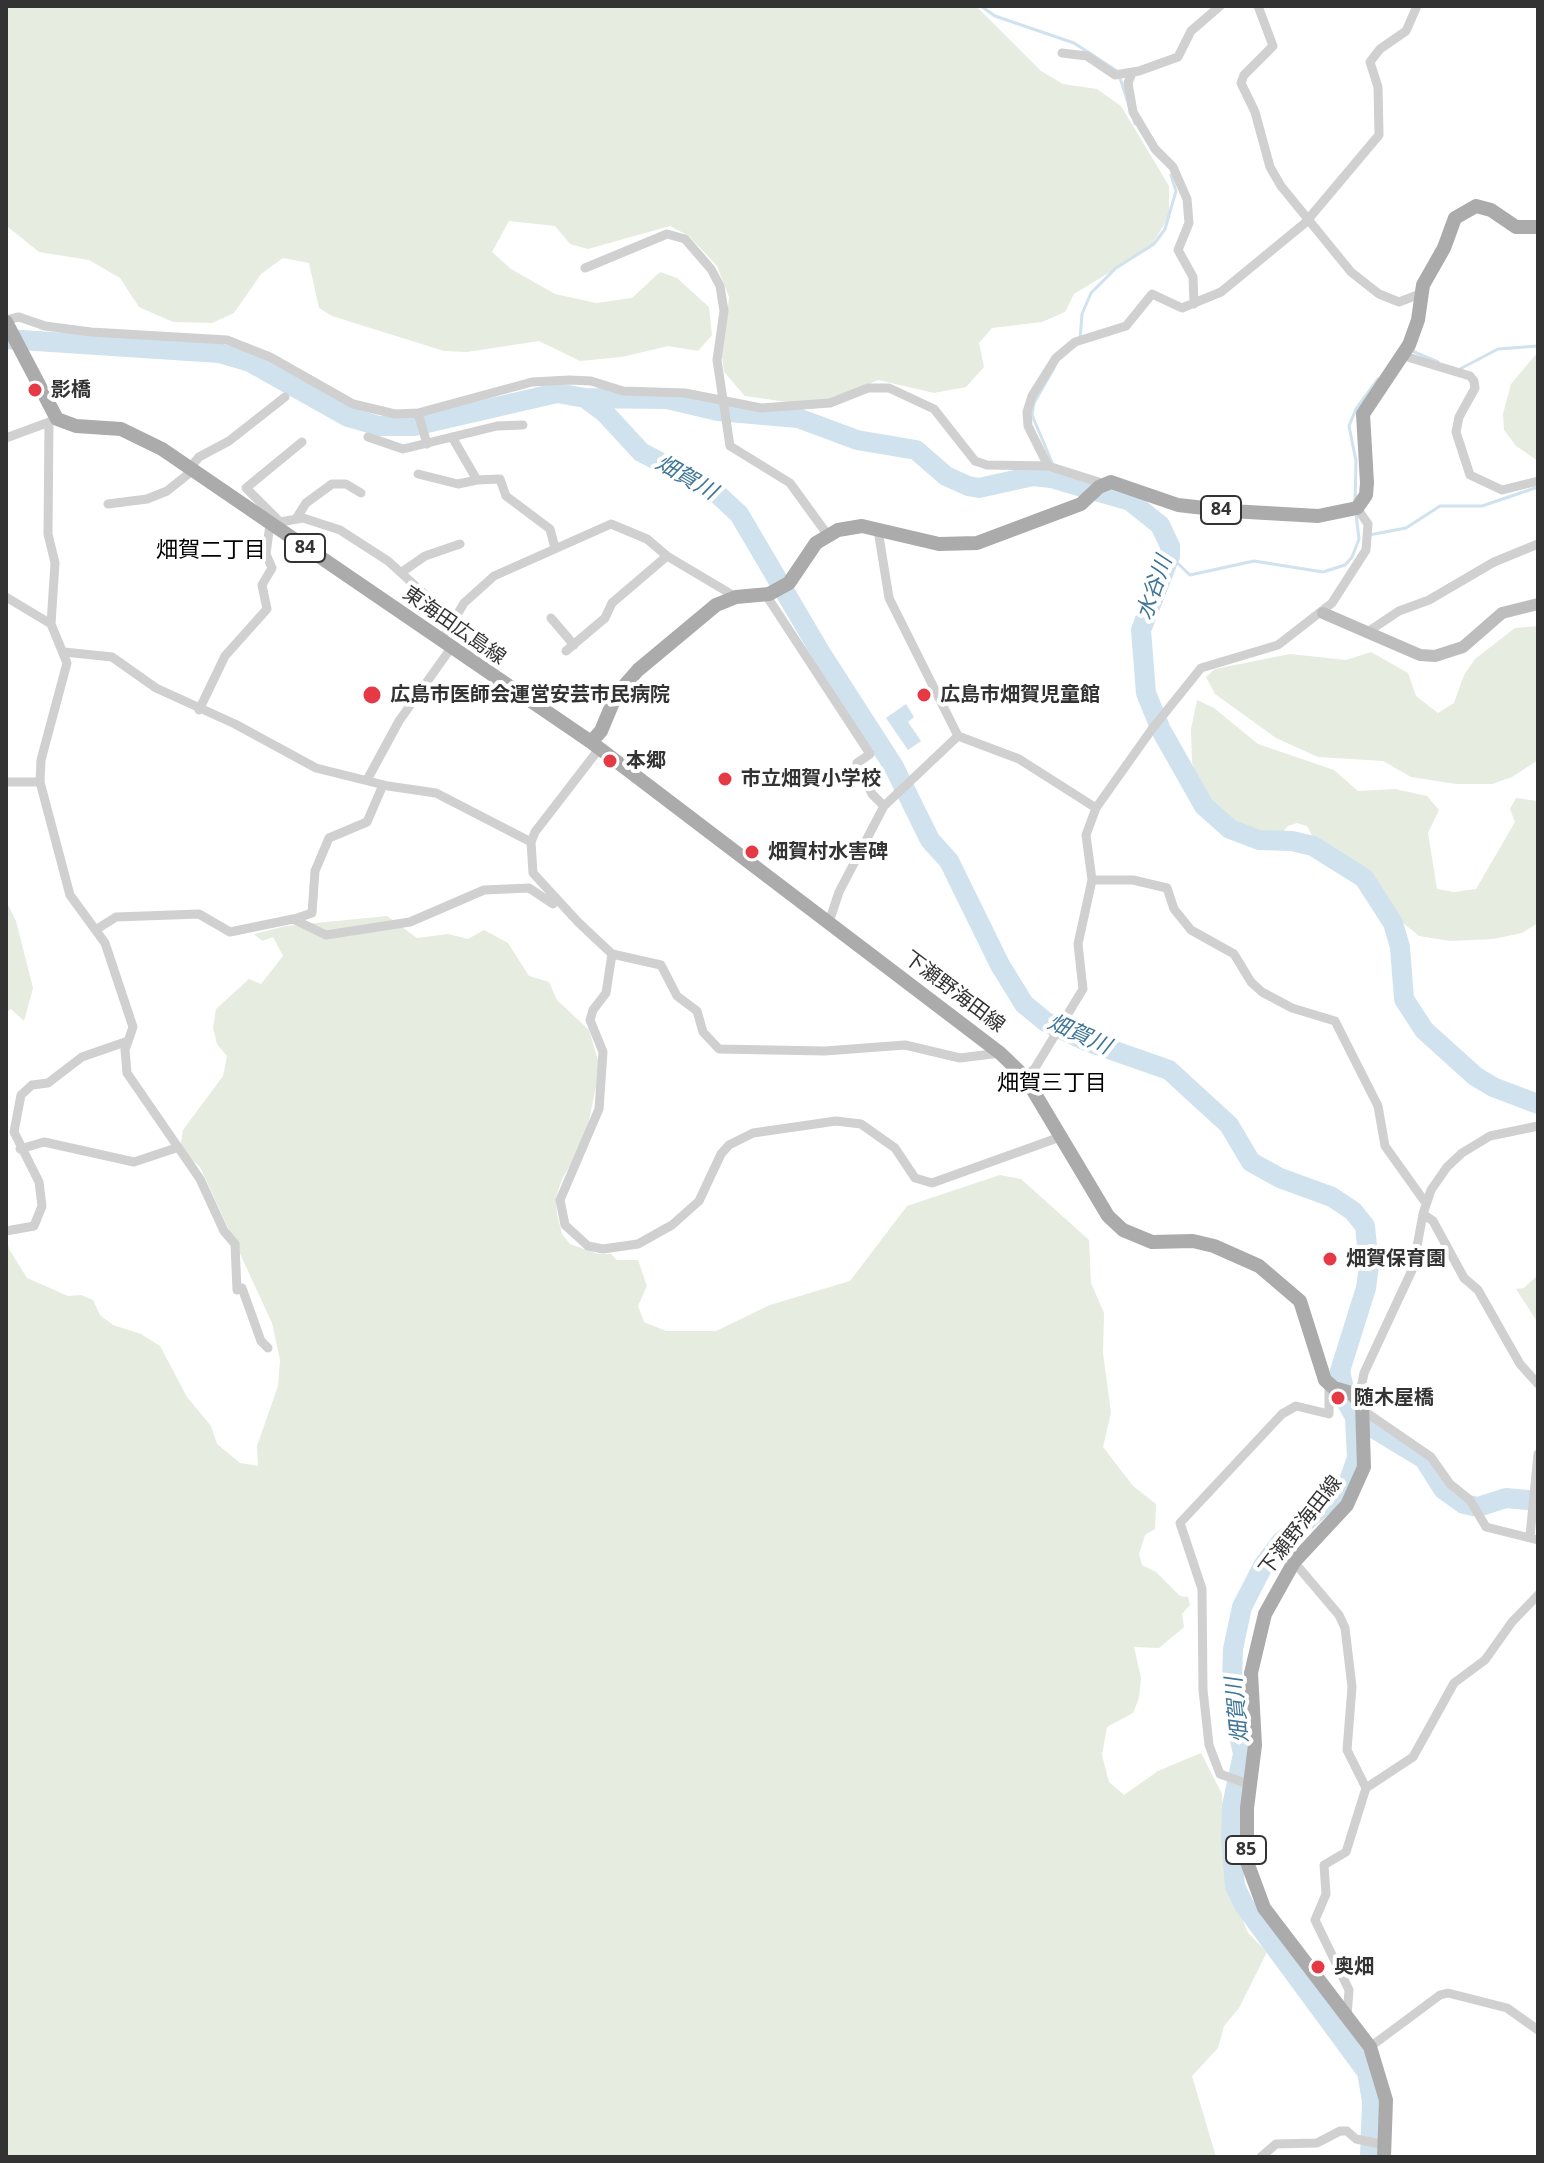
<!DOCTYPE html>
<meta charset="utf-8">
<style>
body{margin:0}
#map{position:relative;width:1544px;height:2163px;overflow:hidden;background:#fff;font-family:"Open Sans",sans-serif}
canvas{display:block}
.frame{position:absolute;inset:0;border:8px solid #333;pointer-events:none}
</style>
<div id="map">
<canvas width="1544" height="2163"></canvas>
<div class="frame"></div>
</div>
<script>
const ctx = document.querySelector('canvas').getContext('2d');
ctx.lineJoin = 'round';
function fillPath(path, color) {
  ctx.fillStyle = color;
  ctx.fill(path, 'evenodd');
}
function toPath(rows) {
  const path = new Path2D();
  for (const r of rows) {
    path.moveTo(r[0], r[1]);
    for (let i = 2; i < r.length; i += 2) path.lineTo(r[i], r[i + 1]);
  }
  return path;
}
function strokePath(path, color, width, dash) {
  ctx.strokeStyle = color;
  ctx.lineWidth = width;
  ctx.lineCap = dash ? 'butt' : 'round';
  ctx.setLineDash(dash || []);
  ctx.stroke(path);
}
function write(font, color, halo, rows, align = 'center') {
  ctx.font = font + ' "Open Sans","Noto Sans JP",sans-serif';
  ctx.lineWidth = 8;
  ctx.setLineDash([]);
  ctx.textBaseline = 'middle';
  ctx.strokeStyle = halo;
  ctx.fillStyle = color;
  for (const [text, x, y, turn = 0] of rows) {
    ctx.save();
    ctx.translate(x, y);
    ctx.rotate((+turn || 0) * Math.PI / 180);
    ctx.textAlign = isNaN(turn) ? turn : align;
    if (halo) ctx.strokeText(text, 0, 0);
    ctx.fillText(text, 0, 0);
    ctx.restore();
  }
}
fillPath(toPath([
 [6,6,976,6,1041,71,1063,84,1097,89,1121,106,1169,186,1169,216,1150,248,1074,294,1065,312,1042,322,992,328,979,343,984,367,966,387,934,393,878,380,829,402,787,402,745,396,724,372,722,356,729,297,717,266,689,236,670,226,588,249,570,244,555,226,509,221,492,252,511,269,555,294,596,303,632,298,660,272,677,278,709,307,712,335,698,351,668,346,622,357,580,361,539,341,467,352,444,351,332,316,319,308,309,263,283,258,261,274,234,313,212,323,173,322,139,307,120,278,89,260,39,252,8,227],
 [1538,352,1538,461,1516,446,1504,430,1503,414,1511,384],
 [1538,626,1538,760,1512,777,1492,784,1456,784,1411,777,1383,761,1318,757,1276,738,1215,694,1206,677,1215,669,1290,654,1346,660,1371,652,1408,673,1416,696,1438,713,1454,703,1464,675,1475,659,1515,628],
 [1197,700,1214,708,1258,744,1334,770,1358,791,1395,789,1427,796,1439,810,1428,833,1437,889,1454,892,1476,889,1515,822,1510,809,1516,798,1538,801,1538,923,1522,933,1493,939,1450,941,1419,936,1397,918,1381,895,1361,883,1343,860,1318,847,1307,826,1297,823,1288,826,1275,841,1253,836,1233,825,1202,790,1192,763,1191,729],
 [6,881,8,905,16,921,33,988,24,1021,11,1009,6,1012],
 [387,916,417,938,448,934,468,939,484,930,508,943,529,976,549,982,557,1000,589,1030,600,1067,585,1140,562,1179,556,1197,557,1214,562,1234,570,1244,598,1254,611,1254,617,1260,638,1260,647,1286,638,1306,644,1322,666,1331,716,1331,770,1305,850,1281,907,1206,1000,1175,1021,1179,1089,1240,1091,1283,1104,1313,1103,1353,1111,1413,1103,1447,1133,1486,1156,1504,1155,1529,1145,1535,1139,1554,1142,1565,1156,1572,1180,1596,1188,1597,1190,1605,1182,1614,1184,1627,1159,1648,1134,1647,1141,1678,1139,1698,1133,1713,1107,1727,1102,1755,1109,1782,1124,1795,1158,1771,1201,1753,1222,1794,1225,1877,1248,1933,1267,1952,1239,2008,1224,2026,1218,2048,1192,2076,1216,2157,6,2157,6,1234,9,1249,27,1278,68,1296,81,1295,93,1300,100,1315,113,1325,141,1334,160,1346,187,1397,211,1426,217,1444,240,1463,258,1466,257,1446,278,1386,280,1360,272,1323,200,1167,180,1149,183,1130,223,1076,227,1056,217,1044,213,1028,216,1009,249,979,261,984,283,956,273,937,262,941,254,934,286,926],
 [1538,1275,1538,1323,1516,1289,1524,1288]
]), '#e6ecdf');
fillPath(toPath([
 [906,704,914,717,908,722,921,741,908,750,886,718]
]), '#cfe2ee');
strokePath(toPath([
 [981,6,995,16,1074,43,1117,71],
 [1120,78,1135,124],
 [1080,340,1082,314,1091,293,1116,268,1154,244,1165,229,1176,191,1171,175],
 [1412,351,1438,362],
 [1054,368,1034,403,1032,415,1059,479],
 [1460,369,1498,349,1538,346],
 [1355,502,1356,461,1349,426,1356,409,1378,379],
 [1369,535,1406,528,1440,506,1482,506,1538,487],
 [1170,556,1190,575,1254,561,1323,572,1345,565,1352,557,1359,539,1356,514]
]), '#cfe2ee', 3);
strokePath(toPath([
 [6,339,219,353,250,362,348,417,379,426,414,426,557,393,585,398,667,399,718,411,798,418,857,440,916,450,946,476,968,486,979,488,1033,476,1051,478,1130,501,1160,525,1170,546,1170,556,1141,630,1146,693,1161,730,1204,806,1230,829,1259,840,1292,841,1313,846,1364,878,1393,923,1400,947,1404,999,1424,1030,1475,1076,1493,1087,1538,1104],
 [585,398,605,413,641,452,713,490,739,514,822,655,894,767,930,840,949,861,1000,965,1024,1004,1046,1022,1086,1041,1169,1070,1229,1125,1251,1162,1280,1178,1332,1197,1353,1211,1365,1226,1369,1266,1366,1288,1340,1371,1347,1403,1355,1417,1357,1458,1347,1486,1281,1542,1263,1566,1242,1607,1233,1649,1232,1681,1233,1707,1243,1754,1232,1806,1231,1840,1235,1886,1244,1905,1367,2072,1372,2101,1370,2157],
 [1355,1417,1424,1459,1443,1489,1464,1504,1478,1507,1506,1498,1538,1501]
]), '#cfe2ee', 20);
strokePath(toPath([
 [1258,6,1273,46,1244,75,1241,83,1255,112,1270,167,1281,186,1351,272,1379,294,1399,302,1420,294],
 [1062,53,1087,56,1115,75,1139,71,1178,57,1191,31,1220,6],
 [1132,73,1128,83,1133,112,1155,149,1173,167,1187,199,1189,223,1178,250,1193,277,1194,304],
 [585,268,667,234,685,239,711,269,720,286,724,311,717,360,730,446,790,483,827,534],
 [6,320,19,317,45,326,91,332,227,340,270,357,353,404,395,414,418,413,532,382,569,380,591,381,623,391,685,393,761,408,830,403,868,388,889,388,934,409,975,461,987,465,1048,466,1105,484],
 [1404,356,1470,376,1474,381,1475,388,1459,417,1456,432,1470,475,1502,490,1538,481],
 [418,413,427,444],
 [49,422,48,534,55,563,51,624,67,663,41,760,40,782,70,895,105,943,133,1027,125,1050,127,1073,200,1179,224,1231,235,1244,237,1290,242,1288,261,1341,268,1348],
 [368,437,403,449,497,426,523,425],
 [452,437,477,480,500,479,506,496,550,529,555,548],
 [6,438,52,421],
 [1048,466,1028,426,1027,412,1032,396,1056,358,1075,342,1126,326,1152,294,1182,308,1221,292,1305,223,1379,135,1378,87,1370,62,1380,49,1406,31,1417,6],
 [189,469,199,457,229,441,285,397],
 [418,474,458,484,477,480],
 [108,504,147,499,167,491,192,471],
 [296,519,306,503,332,484,346,484,361,493],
 [280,522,246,488,302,442],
 [275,527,280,522,303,518,340,530,388,561,453,620],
 [878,530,889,598,958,736,1019,759,1096,808],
 [402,572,425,556,460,544],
 [766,595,870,754,857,763,872,794,884,806],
 [6,597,51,624],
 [551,618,574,645],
 [1366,633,1399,611,1429,600,1494,562,1538,544],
 [441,642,464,603,494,576,611,524,647,539,667,556,736,597],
 [566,651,605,618,612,603,667,556],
 [64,652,112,657,156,688,235,724,316,768,388,786,436,793,531,842],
 [199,710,225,656,267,609,262,585,272,568,266,554,270,524],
 [599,749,535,832,531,842,533,873,578,922,612,954,661,965,677,996,697,1011,703,1032,719,1049,825,1051,905,1045,960,1058,1000,1053],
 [367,780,399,721,451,648],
 [6,782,40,782],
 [1092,880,1133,880,1167,888,1174,909,1191,930,1234,954,1251,982,1262,992,1292,1008,1335,1021,1378,1106,1385,1146,1425,1202],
 [294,919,312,913,315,871,329,838,367,822,383,785],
 [829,922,839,892,884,806,958,736],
 [97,929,116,917,199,914,230,932,293,919,326,935,410,922,484,890,529,888,553,904],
 [612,954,606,993,593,1010,590,1020,603,1052,599,1109,560,1200,565,1225,588,1246,603,1249,638,1244,672,1225,699,1201,721,1154,729,1145,753,1133,836,1121,861,1124,895,1148,915,1178,932,1183,1063,1136],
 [1025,1077,1035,1068,1083,989,1078,944,1092,880,1086,835,1096,808,1152,729,1201,668,1278,645,1332,603,1366,550,1368,524,1357,508],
 [1538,1126,1490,1136,1462,1153,1447,1167,1431,1190,1423,1214,1433,1221,1464,1278,1478,1290,1520,1364,1538,1384],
 [20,1149,44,1142,134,1162,176,1148],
 [6,1231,34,1226,42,1206,39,1182,14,1132,21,1095,32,1085,48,1083,82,1057,128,1041],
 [1359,1398,1364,1373,1413,1268,1423,1214],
 [1364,1411,1431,1457,1450,1484,1470,1500,1486,1527,1538,1540],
 [1530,1536,1538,1454],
 [1294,1562,1339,1615,1345,1628,1352,1687,1347,1750,1366,1788],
 [1251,1785,1220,1774,1209,1745,1203,1690,1202,1589,1180,1523,1282,1414,1296,1406,1329,1414,1329,1386],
 [1347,2016,1349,1990,1315,1920,1326,1894,1324,1865,1346,1852,1366,1788,1413,1757,1454,1683,1485,1660,1512,1622,1538,1595],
 [1370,2047,1440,1995,1448,1993,1507,2008,1538,2030],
 [1261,2157,1276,2144,1317,2143,1340,2131,1347,2131,1356,2139,1386,2145]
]), '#d0d0d0', 9);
strokePath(toPath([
 [1323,613,1420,655,1435,656,1463,647,1502,613,1538,604]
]), '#bdbdbd', 12);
strokePath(toPath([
 [6,322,57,419,76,426,121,429,162,449,591,742,1000,1053,1025,1077,1108,1216,1123,1230,1152,1242,1193,1241,1214,1246,1259,1266,1300,1301,1325,1380,1334,1388,1351,1393,1362,1404,1364,1467,1347,1505,1294,1562,1265,1614,1251,1673,1255,1745,1247,1808,1247,1862,1264,1908,1370,2047,1386,2100,1384,2157],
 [591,742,601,731,616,695,638,670,716,605,736,597,769,594,789,583,816,543,838,530,862,526,939,544,977,543,1081,504,1099,487,1111,482,1178,505,1231,511,1318,516,1357,508,1366,495,1367,483,1363,414,1409,345,1418,320,1423,285,1444,248,1455,218,1476,206,1491,210,1516,227,1538,227]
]), '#ababab', 14);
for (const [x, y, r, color] of [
 [35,390,8,"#e63946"],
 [372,695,10,"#e63946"],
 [924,695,8,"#e63946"],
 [610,761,8,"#e63946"],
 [725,779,8,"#e63946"],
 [752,852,8,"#e63946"],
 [1330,1259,8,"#e63946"],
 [1338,1398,8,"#e63946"],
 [1318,1967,8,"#e63946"]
]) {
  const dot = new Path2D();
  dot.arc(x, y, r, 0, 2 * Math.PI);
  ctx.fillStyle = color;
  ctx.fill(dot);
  strokePath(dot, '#fff', 3);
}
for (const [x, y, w] of [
 [1221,510,40],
 [305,548,40],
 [1246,1850,40]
]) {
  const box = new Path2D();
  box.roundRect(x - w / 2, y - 14, w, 28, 6);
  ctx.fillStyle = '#fff';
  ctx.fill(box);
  strokePath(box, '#333', 2);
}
write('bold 18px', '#333', null, [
 ["84",1221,510],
 ["84",305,548],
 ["85",1246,1850]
]);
write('bold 20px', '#333', '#fff', [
 ["影橋",51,390],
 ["広島市医師会運営安芸市民病院",390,695],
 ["広島市畑賀児童館",940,695],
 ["本郷",626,761],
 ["市立畑賀小学校",741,779],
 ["畑賀村水害碑",768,852],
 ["畑賀保育園",1346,1259],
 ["随木屋橋",1354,1398],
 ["奥畑",1334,1967]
], 'left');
write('20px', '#333', '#fff', [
 ["東海田広島線",454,626,35],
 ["下瀬野海田線",954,992,37],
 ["下瀬野海田線",1301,1526,-52]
]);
write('italic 22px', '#3f7597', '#fff', [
 ["畑賀川",686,478,30],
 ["水谷川",1155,588,-71],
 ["畑賀川",1079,1035,24],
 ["畑賀川",1238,1710,-96]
]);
write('22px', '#000', '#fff', [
 ["畑賀二丁目",211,551],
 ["畑賀三丁目",1052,1084]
]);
</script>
